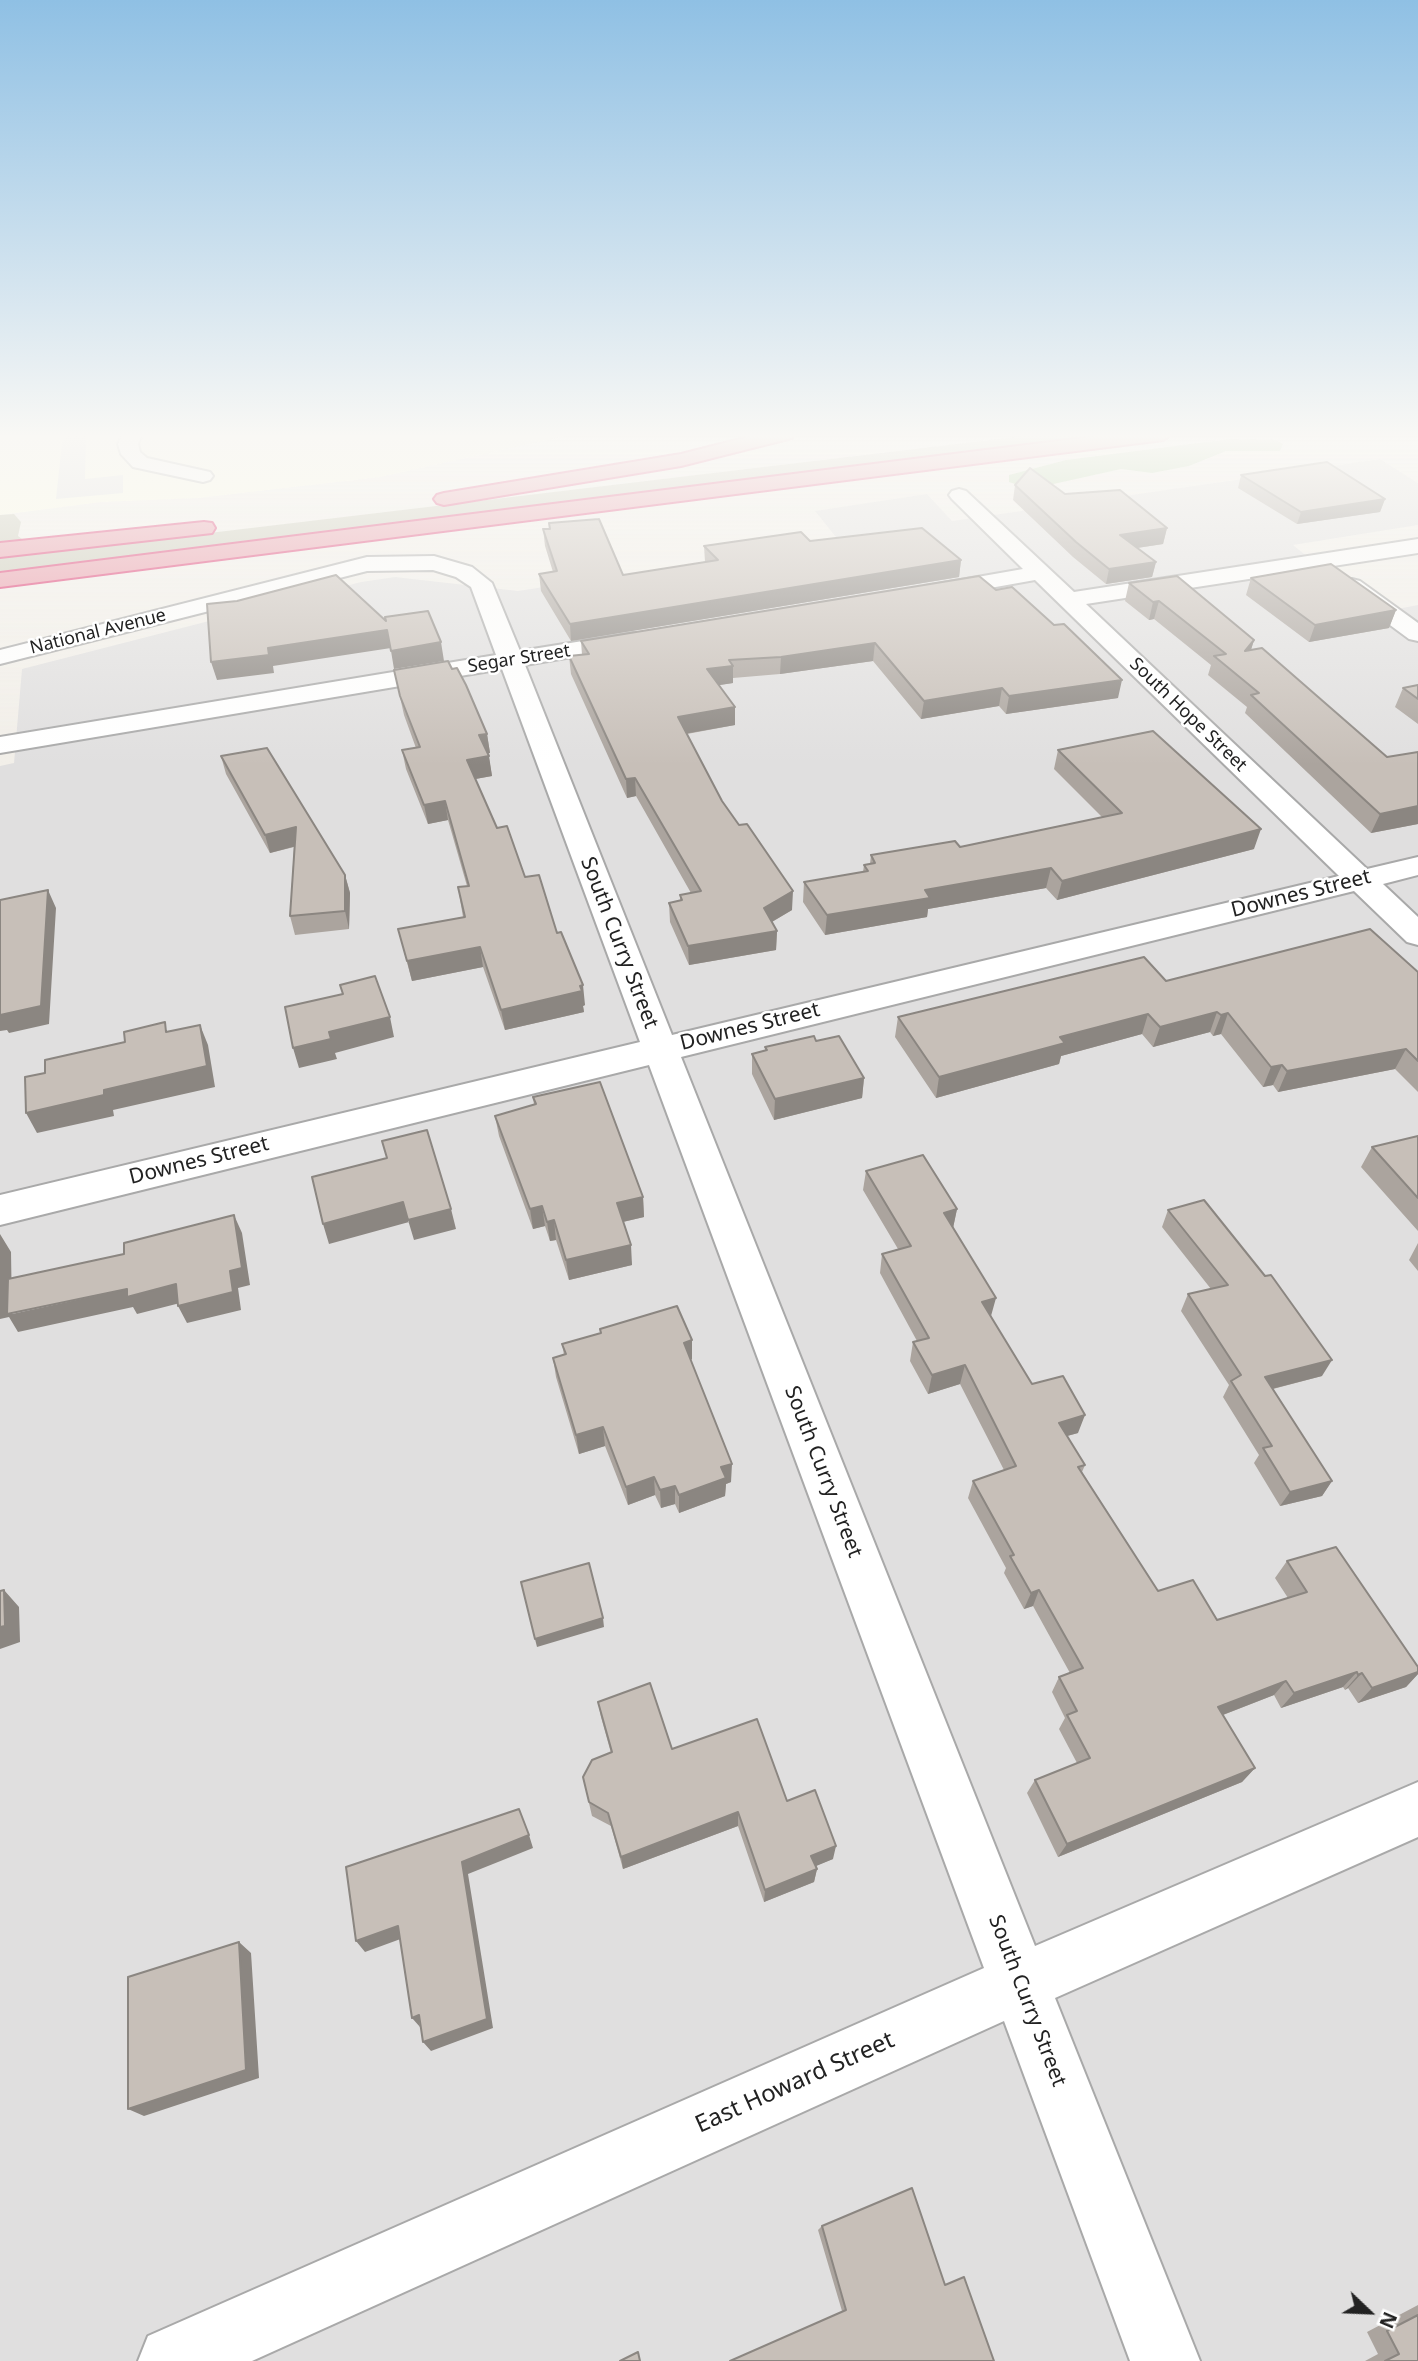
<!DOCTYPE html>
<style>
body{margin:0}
#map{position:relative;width:1418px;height:2361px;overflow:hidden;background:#f2efe9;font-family:"Noto Sans",sans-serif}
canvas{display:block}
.north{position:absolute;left:1334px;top:2277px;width:70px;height:70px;-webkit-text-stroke:5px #fff;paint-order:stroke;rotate:113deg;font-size:19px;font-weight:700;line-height:28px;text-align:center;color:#222}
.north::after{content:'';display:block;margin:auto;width:24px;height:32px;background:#222;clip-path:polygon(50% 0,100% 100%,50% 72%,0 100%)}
</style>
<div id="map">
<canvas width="1418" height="2361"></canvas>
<div class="north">N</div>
</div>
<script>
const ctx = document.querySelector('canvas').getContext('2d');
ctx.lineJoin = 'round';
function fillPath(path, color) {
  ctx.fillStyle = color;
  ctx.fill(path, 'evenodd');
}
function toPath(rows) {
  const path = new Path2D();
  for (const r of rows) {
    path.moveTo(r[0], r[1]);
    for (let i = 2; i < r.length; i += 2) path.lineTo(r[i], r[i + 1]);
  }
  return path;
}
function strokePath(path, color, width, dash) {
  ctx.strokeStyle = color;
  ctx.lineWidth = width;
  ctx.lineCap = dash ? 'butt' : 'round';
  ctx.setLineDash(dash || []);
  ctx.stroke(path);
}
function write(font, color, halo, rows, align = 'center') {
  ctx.font = font + ' "Noto Sans",sans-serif';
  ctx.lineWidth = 5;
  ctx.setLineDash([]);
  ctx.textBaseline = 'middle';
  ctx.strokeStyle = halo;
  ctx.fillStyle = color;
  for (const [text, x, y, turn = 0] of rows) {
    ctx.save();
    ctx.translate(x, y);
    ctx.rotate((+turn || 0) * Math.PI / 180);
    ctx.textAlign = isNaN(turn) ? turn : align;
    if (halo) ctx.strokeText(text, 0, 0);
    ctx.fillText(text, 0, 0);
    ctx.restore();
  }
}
fillPath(toPath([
 [1380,459,1418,483,1418,525,1293,545,1377,613,1418,605,1418,2361,0,2361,0,766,14,763,22,669,361,582,395,577,518,591,839,541,815,511,927,494,952,521]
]), '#e0dfdf');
fillPath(toPath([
 [0,434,574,434,380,477,198,498,101,502,0,515]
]), '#ffffe5');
fillPath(toPath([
 [1041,434,1134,434,0,576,0,515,14,514,21,522,18,536,41,553]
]), '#c7c7b4');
fillPath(toPath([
 [1230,439,1276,440,1283,444,1280,451,1226,451,1189,466,1152,473,1121,469,1040,487,1024,487,1009,482,1009,475,1066,460]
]), '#add19e');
fillPath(toPath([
 [63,434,86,434,85,479,123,475,123,493,56,499]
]), '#e2e2e2');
const street = toPath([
 [123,434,142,434,138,444,140,452,147,458,210,472,213,476,210,480,203,482,133,467,121,454,118,444,123,434],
 [959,489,966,491,1074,592,1418,539,1418,553,1086,604,1367,869,1418,857,1418,875,1383,884,1418,917,1418,945,1407,942,1354,891,681,1057,1035,1946,1418,1782,1418,1837,1055,1998,1200,2361,1130,2361,1004,2021,252,2361,138,2361,148,2336,984,1968,649,1065,0,1225,0,1195,640,1042,502,669,0,753,0,737,496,655,471,587,456,577,433,570,367,571,0,664,0,650,367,557,434,556,472,567,492,583,520,651,633,633,642,635,645,640,642,645,525,665,672,1035,1339,876,1035,580,934,598,926,596,922,591,926,586,1023,569,952,499,949,495,952,491,959,489],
 [1352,579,1360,581,1418,623,1418,641,1409,639,1344,591,1341,586,1344,581,1352,579]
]);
const highway = toPath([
 [760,434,794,434,792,438,681,466,444,505,437,503,434,499,437,495,444,493,681,454,760,434],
 [1114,434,1172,434,1163,440,0,587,0,573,1114,434],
 [204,522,212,523,215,528,212,533,0,557,0,543,204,522]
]);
strokePath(street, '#a9a9a9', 4);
strokePath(highway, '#dc2a67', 4);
fillPath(street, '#fff');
fillPath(highway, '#e892a2');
fillPath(toPath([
 [1241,475,1385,499,1380,512,1297,524,1238,488],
 [1015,485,1065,494,1167,528,1163,544,1137,548,1156,562,1152,577,1106,584,1073,557,1013,500],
 [549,523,623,575,705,562,704,546,810,541,961,560,959,577,571,641,541,591,539,574,553,572,545,546,543,529,549,529],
 [979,576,1118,698,1006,714,999,706,921,719,873,661,780,674,733,678,733,683,719,685,735,707,735,725,687,734,722,801,792,910,772,922,777,931,776,950,689,965,670,922,669,903,680,901,680,895,691,893,636,796,627,798,571,674,569,656,582,655,581,641],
 [1251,578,1396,610,1389,628,1309,642,1246,595],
 [1129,583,1254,640,1251,650,1387,757,1418,752,1418,824,1371,833,1245,713,1247,707,1208,675,1211,665,1154,619,1149,620,1125,601],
 [452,669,487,734,490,753,488,753,492,776,475,779,497,828,557,933,585,1005,583,1006,584,1012,505,1030,483,967,412,981,398,929,463,917,458,887,467,886,448,820,428,824,406,769,402,750,416,748,404,715,394,670],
 [1418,685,1418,724,1395,707,1403,688],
 [1058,750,1254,849,1057,900,1046,888,928,909,927,917,825,935,803,902,804,882,863,872,864,865,870,864,871,855,960,847,1102,817,1054,769],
 [221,756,345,875,350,893,349,929,295,935,290,916,294,847,270,853,226,774],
 [1418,972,1418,1092,1395,1069,1278,1092,1273,1085,1263,1087,1221,1034,1213,1036,1210,1032,1153,1047,1142,1034,1061,1056,1059,1064,936,1098,895,1037,898,1017,1166,981],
 [816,1041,864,1078,862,1098,774,1120,752,1074,752,1054,765,1051,765,1047],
 [533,1097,643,1197,644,1217,623,1222,632,1265,569,1280,556,1240,550,1241,545,1226,533,1229,499,1136,495,1116,534,1105],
 [1418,1136,1418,1231,1361,1167,1372,1147],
 [866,1171,957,1209,953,1228,991,1317,1032,1384,1078,1433,1067,1436,1085,1465,1082,1472,1158,1591,1217,1620,1288,1598,1275,1578,1287,1561,1418,1667,1418,1674,1406,1687,1358,1703,1348,1688,1345,1690,1343,1687,1281,1708,1274,1695,1223,1715,1255,1768,1242,1782,1058,1857,1027,1793,1035,1780,1077,1763,1059,1729,1065,1718,1052,1692,1059,1677,1070,1673,1033,1606,1024,1609,1004,1573,1006,1568,968,1498,973,1481,1004,1470,960,1384,928,1394,910,1361,913,1342,917,1341,880,1273,882,1254,898,1249,863,1190],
 [1168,1210,1322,1376,1273,1389,1332,1481,1322,1496,1280,1506,1254,1463,1259,1455,1223,1397,1229,1385,1181,1311,1188,1294,1211,1289,1162,1227],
 [1418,1243,1418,1271,1409,1260],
 [600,1329,692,1359,691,1360,731,1482,726,1484,725,1496,679,1513,675,1504,661,1508,655,1495,628,1505,605,1446,579,1454,556,1377,553,1358,564,1355,562,1344,600,1333],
 [598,1702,672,1749,787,1801,833,1859,815,1866,817,1869,814,1882,764,1902,738,1826,623,1869,611,1826,592,1816,583,1777,611,1753,601,1717],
 [822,2226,945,2284,842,2311,818,2230],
 [1418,2305,1418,2361,1365,2361,1378,2354,1367,2332]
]), '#aba49e');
fillPath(toPath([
 [1385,499,1380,512,1297,524,1301,512],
 [1167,528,1163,544,1117,551,1120,535],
 [961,560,959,577,571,641,570,624],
 [1156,562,1152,577,1106,584,1109,569],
 [1159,601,1154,619,1149,620,1153,602],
 [1396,610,1389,628,1309,642,1315,625],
 [387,630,391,648,273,666,274,673,217,680,211,662,268,648],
 [1254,640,1248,659,1245,651],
 [441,642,444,661,394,669,391,651],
 [875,643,873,661,780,674,781,657],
 [733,666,733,683,707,687,707,669],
 [1122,680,1118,698,1006,714,1009,696],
 [1002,688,999,706,921,719,924,701],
 [735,707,735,725,678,735,678,717],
 [487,734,490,753,482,754,479,735],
 [489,756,492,776,470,780,467,760],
 [635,778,636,796,627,798,626,779],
 [445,801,448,820,428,824,424,805],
 [1418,806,1418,824,1371,833,1380,814],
 [296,827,300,845,270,853,265,835],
 [1261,829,1254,849,1057,900,1062,881],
 [1051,868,1046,888,928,909,927,917,825,935,827,915,925,890],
 [345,875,350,893,349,929,345,911],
 [48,890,56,908,49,1024,9,1033,7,1030,0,1031,0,1013],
 [793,891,792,910,763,927,764,908],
 [777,931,776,950,689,965,688,946],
 [480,947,483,967,412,981,407,961],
 [583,985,585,1005,583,1006,584,1012,505,1030,501,1010],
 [1217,1012,1210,1032,1153,1047,1160,1027],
 [1228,1013,1221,1034,1213,1036,1221,1015],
 [1148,1014,1142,1034,1061,1056,1059,1064,936,1098,939,1077,1060,1037],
 [390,1017,394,1037,335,1053,337,1059,299,1068,293,1048,329,1032],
 [200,1025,208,1045,215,1087,113,1110,114,1116,37,1133,26,1113,104,1090],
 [1406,1049,1395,1069,1278,1092,1287,1071],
 [1282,1065,1273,1085,1263,1087,1271,1067],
 [864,1078,862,1098,774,1120,775,1099],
 [643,1197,644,1217,618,1223,617,1203],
 [403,1202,409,1222,329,1244,323,1224],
 [542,1206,545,1226,533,1229,530,1209],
 [451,1209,456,1229,414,1240,408,1220],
 [957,1209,953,1228,944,1213],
 [234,1215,242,1233,250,1285,238,1288,241,1310,187,1323,178,1306,230,1271],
 [554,1220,556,1240,550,1241,547,1222],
 [0,1234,11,1252,12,1314,127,1289,176,1284,184,1302,137,1314,133,1307,18,1332,9,1317,0,1319],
 [631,1245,632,1265,569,1280,566,1260],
 [996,1298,991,1316,982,1302],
 [692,1340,692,1359,684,1362,684,1343],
 [1332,1360,1322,1376,1256,1393,1265,1377],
 [965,1365,960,1384,928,1394,932,1375],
 [1085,1415,1078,1433,1052,1440,1059,1423],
 [603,1427,605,1446,579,1454,576,1435],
 [732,1464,731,1482,726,1484,725,1496,679,1513,679,1495,721,1467],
 [654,1477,655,1495,628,1505,626,1487],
 [1332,1481,1322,1496,1280,1506,1290,1492],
 [675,1486,675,1504,661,1508,660,1490],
 [4,1590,19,1607,20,1642,0,1649,0,1627],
 [1039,1590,1033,1606,1024,1609,1031,1593],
 [603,1618,604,1627,537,1647,535,1639],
 [1357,1672,1343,1687,1281,1708,1294,1693],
 [1418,1672,1418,1674,1406,1687,1358,1703,1372,1688],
 [1362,1673,1348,1688,1345,1690,1358,1675],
 [1286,1681,1274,1695,1207,1721,1218,1707],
 [1255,1768,1242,1782,1058,1857,1067,1844],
 [738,1812,738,1826,623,1869,621,1857],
 [529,1835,533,1848,468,1874,493,2028,431,2051,423,2042,462,1862],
 [836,1846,833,1859,809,1869,811,1856],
 [817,1869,814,1882,764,1902,765,1890],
 [398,1926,406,1937,365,1952,356,1941],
 [239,1942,251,1953,259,2078,144,2116,128,2109],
 [419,2015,420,2027,412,2018]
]), '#8b8681');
const building = toPath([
 [1327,462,1385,499,1301,512,1241,475,1327,462],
 [1030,468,1065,494,1120,490,1167,528,1120,535,1156,562,1109,569,1076,542,1015,485,1030,468],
 [599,519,623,575,718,560,704,546,801,532,810,541,922,528,961,560,570,624,539,574,557,571,543,529,550,529,549,523,599,519],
 [1331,564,1396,610,1315,625,1251,578,1331,564],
 [336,575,386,621,385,617,428,611,441,642,391,651,387,630,268,648,269,655,211,662,207,604,237,601,336,575],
 [979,576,996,590,1012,587,1054,625,1064,624,1122,680,1009,696,1002,688,924,701,875,643,781,657,729,660,733,666,707,669,735,707,678,717,722,801,739,825,747,824,793,891,764,908,777,931,688,946,669,903,682,900,680,895,701,891,635,778,626,779,569,656,589,654,581,641,979,576],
 [1177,576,1254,640,1245,651,1262,648,1387,757,1418,752,1418,806,1380,814,1251,695,1259,693,1214,656,1226,654,1159,601,1153,602,1129,583,1177,576],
 [448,661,452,669,457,668,466,685,487,734,479,735,489,756,467,760,497,828,507,826,525,877,539,875,557,933,561,932,583,985,580,986,582,991,501,1010,480,947,407,961,398,929,465,917,458,887,469,886,445,801,424,805,402,750,420,747,400,696,394,670,448,661],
 [1418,685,1418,699,1403,688,1418,685],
 [1153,731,1261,829,1062,881,1051,868,925,890,930,898,827,915,804,882,868,871,864,865,875,863,871,855,955,841,960,847,1122,813,1058,750,1153,731],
 [267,748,345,875,345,911,290,916,296,827,265,835,221,756,267,748],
 [48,890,41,1006,0,1015,0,900,48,890],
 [1370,929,1418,972,1418,1061,1406,1049,1287,1071,1282,1065,1271,1067,1228,1013,1221,1015,1217,1012,1160,1027,1148,1014,1060,1037,1065,1043,939,1077,898,1017,1144,957,1166,981,1370,929],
 [375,976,390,1017,329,1032,331,1039,293,1048,285,1007,343,994,340,985,375,976],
 [165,1022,166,1032,200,1025,207,1066,104,1090,104,1095,26,1113,25,1077,45,1073,45,1060,125,1042,124,1032,165,1022],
 [814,1036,816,1041,839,1036,864,1078,775,1099,752,1054,767,1050,765,1047,814,1036],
 [600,1082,643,1197,617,1203,631,1245,566,1260,554,1220,547,1222,542,1206,530,1209,495,1116,536,1104,533,1097,600,1082],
 [427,1130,451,1209,408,1220,403,1202,323,1224,312,1177,387,1158,382,1141,427,1130],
 [1418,1136,1418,1198,1372,1147,1418,1136],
 [923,1155,957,1209,944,1213,996,1298,982,1302,1032,1384,1063,1376,1085,1415,1059,1423,1085,1465,1078,1467,1158,1591,1193,1580,1217,1620,1307,1592,1287,1561,1336,1547,1418,1667,1418,1672,1372,1688,1362,1673,1358,1675,1357,1672,1294,1693,1286,1681,1218,1707,1255,1768,1067,1844,1035,1780,1090,1758,1067,1715,1077,1711,1059,1677,1083,1668,1039,1590,1031,1593,1010,1556,1014,1555,973,1481,1016,1466,965,1365,932,1375,913,1342,929,1338,882,1254,911,1246,866,1171,923,1155],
 [1204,1200,1265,1276,1271,1275,1332,1360,1265,1377,1332,1481,1290,1492,1263,1448,1272,1446,1231,1381,1241,1375,1188,1294,1228,1285,1168,1210,1204,1200],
 [234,1215,242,1268,230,1271,233,1292,178,1306,176,1284,127,1297,127,1289,7,1314,8,1279,124,1254,124,1243,234,1215],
 [677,1306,692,1340,684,1343,732,1464,721,1467,726,1478,679,1495,675,1486,660,1490,654,1477,626,1487,603,1427,576,1435,553,1358,566,1354,562,1344,601,1333,600,1329,677,1306],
 [589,1563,603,1618,535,1639,521,1582,589,1563],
 [4,1590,5,1626,0,1627,0,1591,4,1590],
 [650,1683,672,1749,757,1719,787,1801,815,1790,836,1846,811,1856,817,1869,765,1890,738,1812,621,1857,608,1813,589,1802,583,1777,592,1760,612,1752,598,1702,650,1683],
 [519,1809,529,1835,462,1862,487,2019,423,2042,419,2015,412,2018,398,1926,356,1941,346,1867,519,1809],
 [239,1942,246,2070,128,2109,128,1977,239,1942],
 [912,2188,945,2285,964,2277,994,2361,730,2361,846,2310,822,2226,912,2188],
 [1418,2315,1418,2361,1385,2361,1399,2354,1387,2331,1418,2315],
 [638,2352,640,2361,620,2361,638,2352]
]);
fillPath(building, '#c7bfb8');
strokePath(building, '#8b8681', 2);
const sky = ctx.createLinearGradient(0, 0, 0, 765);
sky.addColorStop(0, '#8fc0e4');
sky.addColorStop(0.57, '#f9f8f5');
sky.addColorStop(1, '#f9f8f500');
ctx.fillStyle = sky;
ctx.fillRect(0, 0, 1418, 765);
write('18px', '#222', '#fff', [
 ["National Avenue",98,632,-14],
 ["Segar Street",519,659,-9],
 ["South Hope Street",1188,715,44]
]);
write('21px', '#222', '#fff', [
 ["Downes Street",1301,894,-14],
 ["South Curry Street",619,943,69],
 ["Downes Street",750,1027,-14],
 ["Downes Street",199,1161,-14],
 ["South Curry Street",823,1472,69],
 ["South Curry Street",1027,2001,69]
]);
write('24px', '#222', '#fff', [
 ["East Howard Street",795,2083,-24]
]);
</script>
